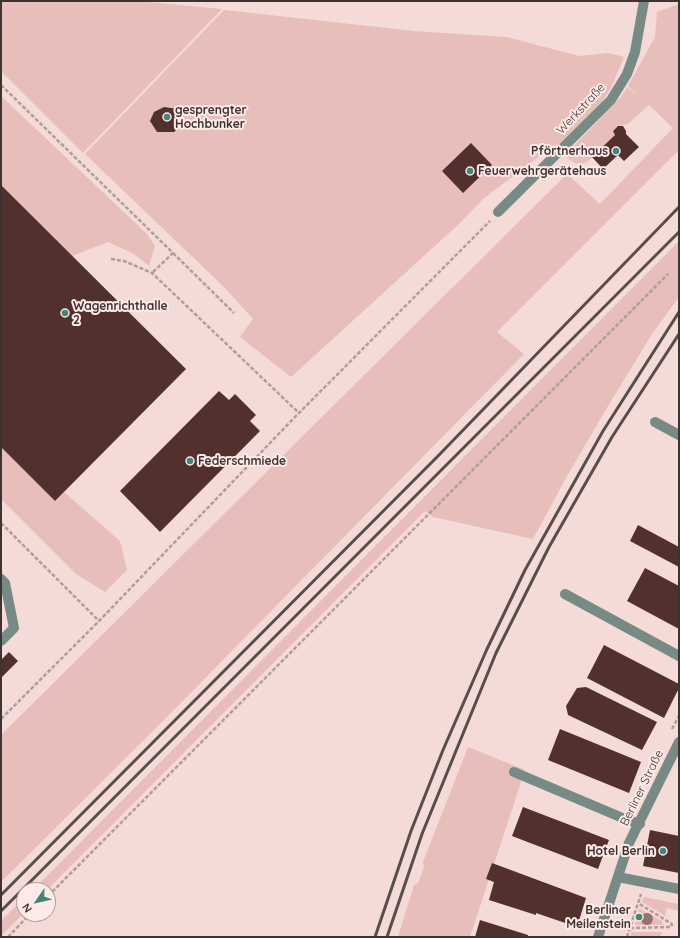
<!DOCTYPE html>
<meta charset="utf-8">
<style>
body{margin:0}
#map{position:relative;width:680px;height:938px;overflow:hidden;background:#f4dbd8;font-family:Quicksand,sans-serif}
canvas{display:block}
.frame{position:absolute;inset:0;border:2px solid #3d3332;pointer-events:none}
.north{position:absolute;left:16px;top:882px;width:40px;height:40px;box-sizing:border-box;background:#fde9e7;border:1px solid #b0a09f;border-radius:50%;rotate:236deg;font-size:11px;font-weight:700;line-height:16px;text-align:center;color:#3d3332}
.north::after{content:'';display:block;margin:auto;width:14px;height:18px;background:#438679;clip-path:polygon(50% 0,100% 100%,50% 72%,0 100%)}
</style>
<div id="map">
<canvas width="680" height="938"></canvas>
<div class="frame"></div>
<div class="north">N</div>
</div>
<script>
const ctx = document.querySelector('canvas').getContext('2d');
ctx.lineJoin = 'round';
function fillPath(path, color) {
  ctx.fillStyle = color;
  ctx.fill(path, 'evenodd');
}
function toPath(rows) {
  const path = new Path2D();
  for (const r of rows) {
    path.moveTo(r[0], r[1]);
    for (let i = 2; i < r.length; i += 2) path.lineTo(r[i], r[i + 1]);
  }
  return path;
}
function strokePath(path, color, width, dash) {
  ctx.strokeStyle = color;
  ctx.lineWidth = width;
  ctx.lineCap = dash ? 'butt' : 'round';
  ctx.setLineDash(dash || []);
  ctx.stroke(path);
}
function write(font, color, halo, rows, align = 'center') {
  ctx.font = font + ' Quicksand,sans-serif';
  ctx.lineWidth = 4;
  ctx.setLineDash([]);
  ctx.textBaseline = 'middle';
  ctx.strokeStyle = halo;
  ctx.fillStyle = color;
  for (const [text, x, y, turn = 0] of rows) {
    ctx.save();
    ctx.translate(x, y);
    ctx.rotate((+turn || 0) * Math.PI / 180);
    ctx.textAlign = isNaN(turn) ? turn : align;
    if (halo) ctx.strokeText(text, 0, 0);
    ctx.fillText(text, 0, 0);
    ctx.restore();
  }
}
fillPath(toPath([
 [1,1,137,1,222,9,83,153,1,71],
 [679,4,679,150,497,332,524,354,158,726,1,882,1,735,567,174,600,204,673,128,649,105,628,124,618,126,613,130,615,135,587,162,582,164,575,163,564,156,621,97,627,87,639,97,628,86,655,37,657,12],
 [224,10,414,31,507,37,579,56,609,53,624,57,611,88,601,103,556,147,554,145,483,199,459,224,291,377,240,337,253,319,223,286,85,154],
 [1,96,147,234,155,246,149,266,134,254,108,242,72,256,1,185],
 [679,241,679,297,652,334,608,406,567,476,533,539,433,517,425,511,47,890,33,890],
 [1,447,55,501,64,492,120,541,127,570,105,592,76,574,1,499],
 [468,747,525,770,470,937,398,937,414,885,418,883,424,867,423,862],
 [644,897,679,904,679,911,667,908,665,916,642,902],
 [24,898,24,913,1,936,1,921],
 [639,908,662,921,663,925,635,925],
 [631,932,662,932,660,937,630,937]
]), '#e7beba');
fillPath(toPath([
 [164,107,178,109,184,122,174,132,157,132,150,121,154,112],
 [618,126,623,126,626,131,626,134,639,147,624,161,618,155,603,169,592,157,615,135,613,131],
 [471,143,492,165,463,193,442,171],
 [1,185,186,369,55,501,1,447],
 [219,391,229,400,235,394,256,415,250,421,260,431,160,532,120,491],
 [638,525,679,547,679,567,630,541],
 [645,568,679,586,679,629,627,601],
 [604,645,679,684,679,688,664,718,587,678],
 [9,652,18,661,1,678,1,660],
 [586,687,657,722,642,750,568,715,566,706,577,688],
 [560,729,641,762,629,793,548,760],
 [523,807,609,840,598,869,512,836],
 [650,830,679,836,679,873,643,866],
 [492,863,586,898,577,927,536,913,536,915,489,900,494,882,486,879],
 [480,920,528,935,528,937,475,937]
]), '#52302d');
strokePath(toPath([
 [1,85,173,253,152,273],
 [173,253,234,313],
 [111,259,124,261,152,273,299,413],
 [1,523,99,621],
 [1,719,99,621,294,418,490,221],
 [672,729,679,716],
 [48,896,668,274],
 [630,928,671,927,672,924,638,903],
 [8,937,30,914],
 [627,937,641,894]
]), '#b19e9c', 2.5, [4, 2]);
strokePath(toPath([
 [498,212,611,100,627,74,635,52,644,1],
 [655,422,679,435],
 [1,579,5,583,14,628,1,641],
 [565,594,679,656],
 [514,772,625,819,640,824],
 [618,877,679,889],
 [598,937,629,843,679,742]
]), '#788a86', 10);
strokePath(toPath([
 [1,895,439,455,679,207],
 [1,911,679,232],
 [375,937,411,831,443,750,487,649,525,570,603,431,679,312],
 [387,937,422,834,496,653,549,547,612,437,679,334]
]), '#594d4c', 3);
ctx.fillStyle = '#98706d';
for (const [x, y] of [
 [647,919]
]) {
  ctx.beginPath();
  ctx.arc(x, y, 6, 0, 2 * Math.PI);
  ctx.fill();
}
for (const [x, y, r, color] of [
 [167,117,4,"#438679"],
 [616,151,4,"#438679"],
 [470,171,4,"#438679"],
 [65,313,4,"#438679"],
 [190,461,4,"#438679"],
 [663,851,4,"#438679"],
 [639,917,4,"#438679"]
]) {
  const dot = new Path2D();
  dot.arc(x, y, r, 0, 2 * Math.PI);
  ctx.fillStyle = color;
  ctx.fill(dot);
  strokePath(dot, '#fde9e7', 1.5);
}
write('12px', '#3d3332', '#fde9e7', [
 ["Werkstraße",581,109,-47],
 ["Berliner Straße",642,788,-64]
]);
write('bold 12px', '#3d3332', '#fde9e7', [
 ["gesprengter",175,110],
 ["Hochbunker",175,124],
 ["Pförtnerhaus",608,151,"right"],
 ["Feuerwehrgerätehaus",478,171],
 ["Wagenrichthalle",73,306],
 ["2",73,320],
 ["Federschmiede",198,461],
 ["Hotel Berlin",655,851,"right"],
 ["Berliner",631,910,"right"],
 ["Meilenstein",631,924,"right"]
], 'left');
</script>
